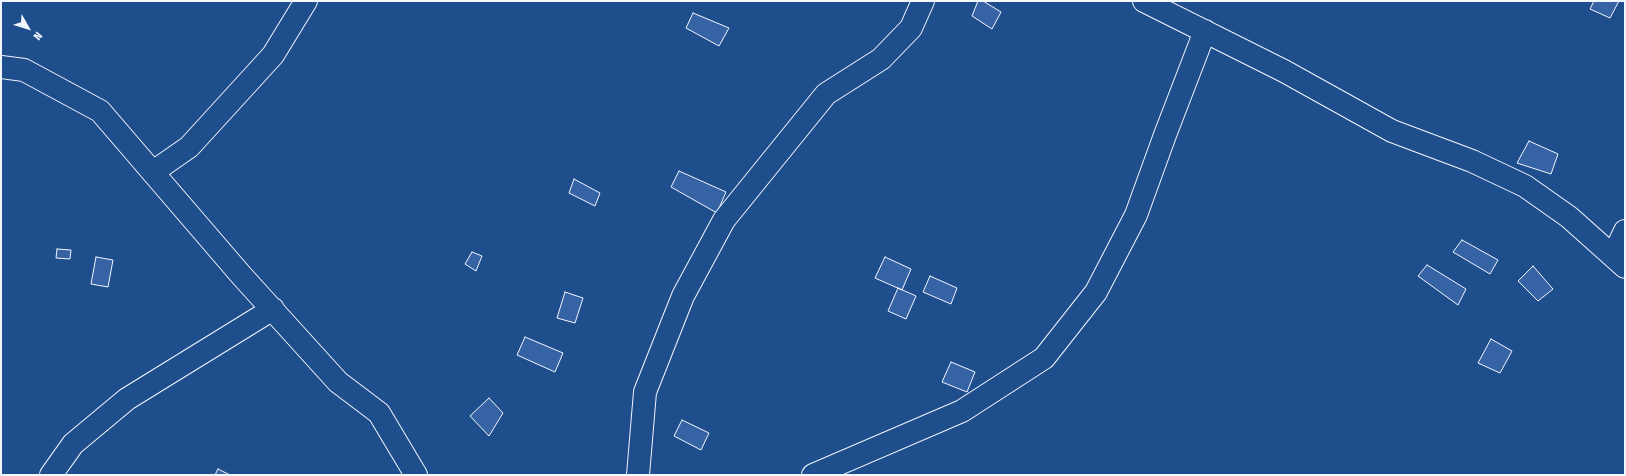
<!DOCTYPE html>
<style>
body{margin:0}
#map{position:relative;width:1626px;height:476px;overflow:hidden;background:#1f4e8c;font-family:"Fira Sans Condensed",sans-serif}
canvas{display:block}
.frame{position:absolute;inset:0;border:2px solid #f2f6ff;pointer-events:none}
.north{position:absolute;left:8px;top:8px;width:40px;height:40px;-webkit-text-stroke:3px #1f4e8c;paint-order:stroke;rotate:129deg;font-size:11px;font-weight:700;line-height:16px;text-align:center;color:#f2f6ff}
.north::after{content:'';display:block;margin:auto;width:14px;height:18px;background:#f2f6ff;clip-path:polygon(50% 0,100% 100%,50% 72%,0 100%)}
</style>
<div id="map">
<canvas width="1626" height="476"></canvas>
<div class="frame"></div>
<div class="north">N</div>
</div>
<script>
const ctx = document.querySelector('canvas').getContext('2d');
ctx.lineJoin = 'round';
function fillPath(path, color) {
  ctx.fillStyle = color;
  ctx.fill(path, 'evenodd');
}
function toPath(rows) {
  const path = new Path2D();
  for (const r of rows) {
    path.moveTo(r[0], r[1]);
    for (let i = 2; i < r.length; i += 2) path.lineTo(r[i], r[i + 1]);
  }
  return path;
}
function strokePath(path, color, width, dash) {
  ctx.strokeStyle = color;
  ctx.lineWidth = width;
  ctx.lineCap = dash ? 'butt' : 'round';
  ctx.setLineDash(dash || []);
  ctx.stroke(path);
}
const building = toPath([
 [978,1,983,1,1001,12,992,29,972,16,978,1],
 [1594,1,1619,1,1610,18,1590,9,1594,1],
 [693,13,729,28,719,46,686,28,693,13],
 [1529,141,1558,154,1551,174,1517,163,1529,141],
 [679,171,726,192,717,213,671,187,679,171],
 [574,179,600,193,595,206,569,193,574,179],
 [1462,240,1498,260,1490,274,1453,252,1462,240],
 [57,249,71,250,70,259,56,258,57,249],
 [472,252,482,256,476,271,465,264,472,252],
 [96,257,113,260,108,287,91,284,96,257],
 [885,257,911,269,902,290,875,278,885,257],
 [1427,265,1466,289,1458,305,1418,276,1427,265],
 [1533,266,1553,289,1538,301,1518,281,1533,266],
 [930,276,957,288,951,304,923,292,930,276],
 [898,288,916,296,906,319,888,311,898,288],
 [565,292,583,298,575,323,557,318,565,292],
 [525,337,563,353,555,372,517,355,525,337],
 [1491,339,1512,351,1500,373,1478,363,1491,339],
 [951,362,975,372,967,392,942,382,951,362],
 [489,398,503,413,489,436,470,416,489,398],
 [682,420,709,433,701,450,674,436,682,420],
 [218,469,230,475,215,475,218,469]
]);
fillPath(building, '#3563a3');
strokePath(building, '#f2f6ff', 1);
const minor = toPath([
 [1144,1,1284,71,1392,131,1472,161,1525,186,1569,217,1625,267],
 [1,67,24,70,100,111,241,275,338,382,379,413,416,475],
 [153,172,189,147,273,55,306,1],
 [1613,256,1625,231],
 [51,475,73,444,127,399,273,309],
 [638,475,645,392,683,296,724,220,826,94,881,59,911,28,923,1],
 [813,475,962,411,1044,358,1096,292,1136,215,1165,135,1205,31]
]);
strokePath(minor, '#f2f6ff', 24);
strokePath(minor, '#1f4e8c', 22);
</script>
